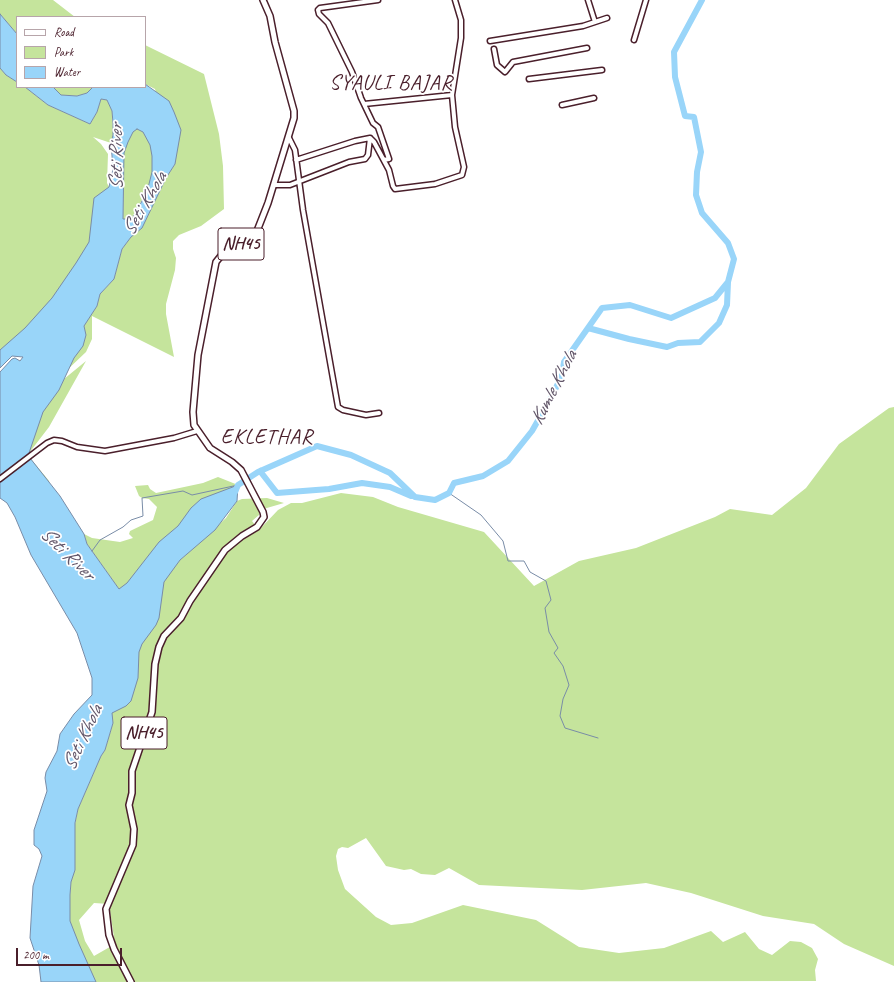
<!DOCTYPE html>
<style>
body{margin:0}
#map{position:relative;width:894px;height:982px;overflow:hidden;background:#fff;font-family:Caveat,sans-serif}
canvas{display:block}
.legend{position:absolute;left:16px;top:16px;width:130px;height:72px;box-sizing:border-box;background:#fff;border:1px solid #b7a5aa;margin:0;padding:5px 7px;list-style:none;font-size:12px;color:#4a1f2b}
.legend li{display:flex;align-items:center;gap:8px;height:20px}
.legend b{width:20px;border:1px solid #b7a5aa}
.scale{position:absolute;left:16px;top:948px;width:106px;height:18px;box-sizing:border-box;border:2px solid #4a1f2b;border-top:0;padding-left:5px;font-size:12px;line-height:14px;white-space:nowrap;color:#4a1f2b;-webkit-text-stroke:3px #fff;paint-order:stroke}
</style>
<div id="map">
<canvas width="894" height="982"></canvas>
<ul class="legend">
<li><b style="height:5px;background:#fff"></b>Road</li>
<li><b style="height:11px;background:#c5e49c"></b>Park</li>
<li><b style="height:11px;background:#99d5f9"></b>Water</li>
</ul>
<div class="scale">200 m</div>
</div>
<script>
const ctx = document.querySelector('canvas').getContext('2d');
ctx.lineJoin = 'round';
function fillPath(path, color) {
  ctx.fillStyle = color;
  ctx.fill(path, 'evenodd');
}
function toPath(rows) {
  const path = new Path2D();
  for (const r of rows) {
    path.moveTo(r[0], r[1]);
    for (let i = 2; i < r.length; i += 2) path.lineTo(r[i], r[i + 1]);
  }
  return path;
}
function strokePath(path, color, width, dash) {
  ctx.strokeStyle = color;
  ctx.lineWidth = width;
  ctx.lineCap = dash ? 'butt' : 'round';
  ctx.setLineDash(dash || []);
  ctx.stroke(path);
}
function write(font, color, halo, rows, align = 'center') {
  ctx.font = font + ' Caveat,sans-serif';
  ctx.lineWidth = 3.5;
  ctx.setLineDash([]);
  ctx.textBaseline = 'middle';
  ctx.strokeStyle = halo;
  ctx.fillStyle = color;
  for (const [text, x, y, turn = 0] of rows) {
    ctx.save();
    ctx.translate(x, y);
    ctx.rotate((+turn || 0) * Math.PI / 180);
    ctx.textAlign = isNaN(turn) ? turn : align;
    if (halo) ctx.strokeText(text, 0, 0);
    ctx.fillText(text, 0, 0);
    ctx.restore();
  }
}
fillPath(toPath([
 [0,0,53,0,75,17,17,17,17,34,0,14],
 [145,45,204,74,219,134,223,166,224,209,201,226,179,235,173,241,173,249,176,258,175,270,166,304,166,314,174,357,92,316,92,339,86,352,64,373,80,331,97,306,100,294,114,279,122,249,131,237,142,227,166,178,175,164,155,89,145,84],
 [0,68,6,75,17,82,17,87,25,87,48,105,90,124,97,112,101,99,107,100,112,111,113,135,111,143,93,137,101,144,108,154,107,183,109,187,93,247,51,307,0,354],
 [53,87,93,87,87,93,77,96,61,95],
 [124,93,165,133,147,191,131,219,128,220,123,219],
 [86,361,49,427,29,453,30,458,50,482,4,447,64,379],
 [894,407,894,966,844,944,814,924,763,916,691,893,646,883,582,890,479,885,449,868,435,875,421,874,411,869,404,870,386,866,366,838,348,848,342,847,338,849,336,856,338,870,345,889,376,917,391,925,412,923,463,905,536,920,579,947,619,953,664,948,711,931,723,942,745,932,759,949,772,955,790,941,801,942,812,948,818,959,815,970,816,981,70,982,70,895,75,824,78,809,101,756,105,750,113,723,110,707,126,605,170,571,180,560,226,518,237,501,242,499,267,498,284,503,260,510,259,515,252,521,259,530,278,510,291,503,302,503,341,493,373,497,398,507,484,532,534,586,579,561,636,548,715,517,730,509,772,515,806,488,839,444,889,408],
 [94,903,109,904,115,944,94,956,85,941,79,920],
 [218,477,238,485,122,597,119,589,87,544,84,534,92,538,120,542,133,538,129,534,130,531,153,520,157,507,149,499,142,498,139,496,135,486,148,485,150,489,156,493,203,483]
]), '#c5e49c');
const water = toPath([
 [0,14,17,34,17,82,6,75,0,68,0,14],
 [145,84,169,101,174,112,181,130,175,164,166,178,142,228,131,237,122,249,114,279,100,294,97,306,84,326,86,335,83,346,74,358,59,390,43,412,29,453,30,458,60,496,84,534,87,544,119,589,127,583,159,542,178,526,191,508,201,499,238,485,237,501,215,530,180,560,164,582,159,618,156,625,142,644,139,652,138,678,131,701,126,706,112,713,113,723,105,750,101,756,78,809,75,823,75,870,71,882,70,895,70,921,79,944,96,982,41,982,39,965,30,938,33,886,42,856,39,849,34,845,34,830,47,791,45,778,46,772,57,751,60,734,74,714,92,695,92,678,77,633,31,555,15,517,7,503,0,498,0,372,12,359,15,358,20,361,23,357,12,356,0,368,0,350,25,328,52,298,76,263,89,242,94,198,109,187,113,169,111,143,113,135,113,123,112,111,107,100,101,99,97,112,90,124,48,105,25,87,53,87,61,95,77,96,87,93,93,87,145,87,145,84],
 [137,129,143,132,150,145,152,156,152,172,147,192,132,219,123,219,124,153,128,142,133,132,137,129]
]);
fillPath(water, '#99d5f9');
strokePath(water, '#798ca7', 1);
strokePath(toPath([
 [449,493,481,515,503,541,508,561,524,561,530,572,546,581,551,600,545,608,549,632,558,648,554,653,563,666,569,685,563,699,560,716,565,728,598,738],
 [92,551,100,540,123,527,131,520,143,516,142,498,183,491,192,495,238,485]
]), '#798ca7', 1);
strokePath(toPath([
 [588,328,629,339,667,347,678,343,700,342,719,323,727,305,728,282],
 [260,471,277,493,329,489,362,483,390,487,411,496],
 [235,492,238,485,258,472,317,446,351,455,390,473,415,497,435,500,449,493,454,483,483,476,508,461,532,431,553,394,562,375,564,362,602,308,630,305,671,318,715,298,728,282,734,259,728,243,702,213,696,195,697,172,701,152,694,117,685,116,675,77,674,52,702,0]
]), '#99d5f9', 6);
const minor = toPath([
 [378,0,320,8,318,10,319,14,328,23,352,72,361,98,373,123,378,127,389,159,384,160],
 [588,0,595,22],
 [634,40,646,0],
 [490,41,583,26,607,18],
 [494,49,497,65,505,72,513,62,587,48],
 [529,79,602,70],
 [364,104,452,95],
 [562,105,594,98],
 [289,138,295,150,303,210,338,407,343,410,366,415,379,413],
 [296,160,355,141,370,138,374,142,389,170,393,186,395,189,435,184,462,175,464,167,455,127,452,95,461,38,461,20,455,0],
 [274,185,290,185,349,162,365,159,368,155,370,138],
 [0,479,47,443,54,440,62,441,77,447,105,451,174,438,197,431]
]);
const major = toPath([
 [131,982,114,949,109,935,106,909,133,845,134,829,129,805,132,793,132,771,152,712,155,664,159,647,164,636,181,618,190,601,225,550,242,536,257,527,264,517,263,512,241,470,232,462,210,448,194,425,193,412,198,355,216,262,224,252,243,244,257,231,268,203,294,118,294,111,275,42,270,16,263,0]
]);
strokePath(minor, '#4a1f2b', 7);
strokePath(major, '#4a1f2b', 8);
strokePath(minor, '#fff', 4);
strokePath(major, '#fff', 5);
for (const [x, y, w] of [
 [241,244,46],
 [144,733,46]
]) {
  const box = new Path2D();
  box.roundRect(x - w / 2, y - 16, w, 32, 3);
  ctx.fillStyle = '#fff';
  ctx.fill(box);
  strokePath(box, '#4a1f2b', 1);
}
write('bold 18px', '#4a1f2b', null, [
 ["NH45",241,244],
 ["NH45",144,733]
]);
write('italic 20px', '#625669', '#fff', [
 ["Seti River",117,157,-90],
 ["Seti Khola",145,204,-60],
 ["Kumle Khola",554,388,-63],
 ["Seti River",67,554,44],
 ["Seti Khola",83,738,-65]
]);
ctx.letterSpacing = '1px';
write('21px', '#4a1f2b', '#fff', [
 ["SYAULI BAJAR",391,83],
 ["EKLETHAR",267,437]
]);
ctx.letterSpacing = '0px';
</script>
